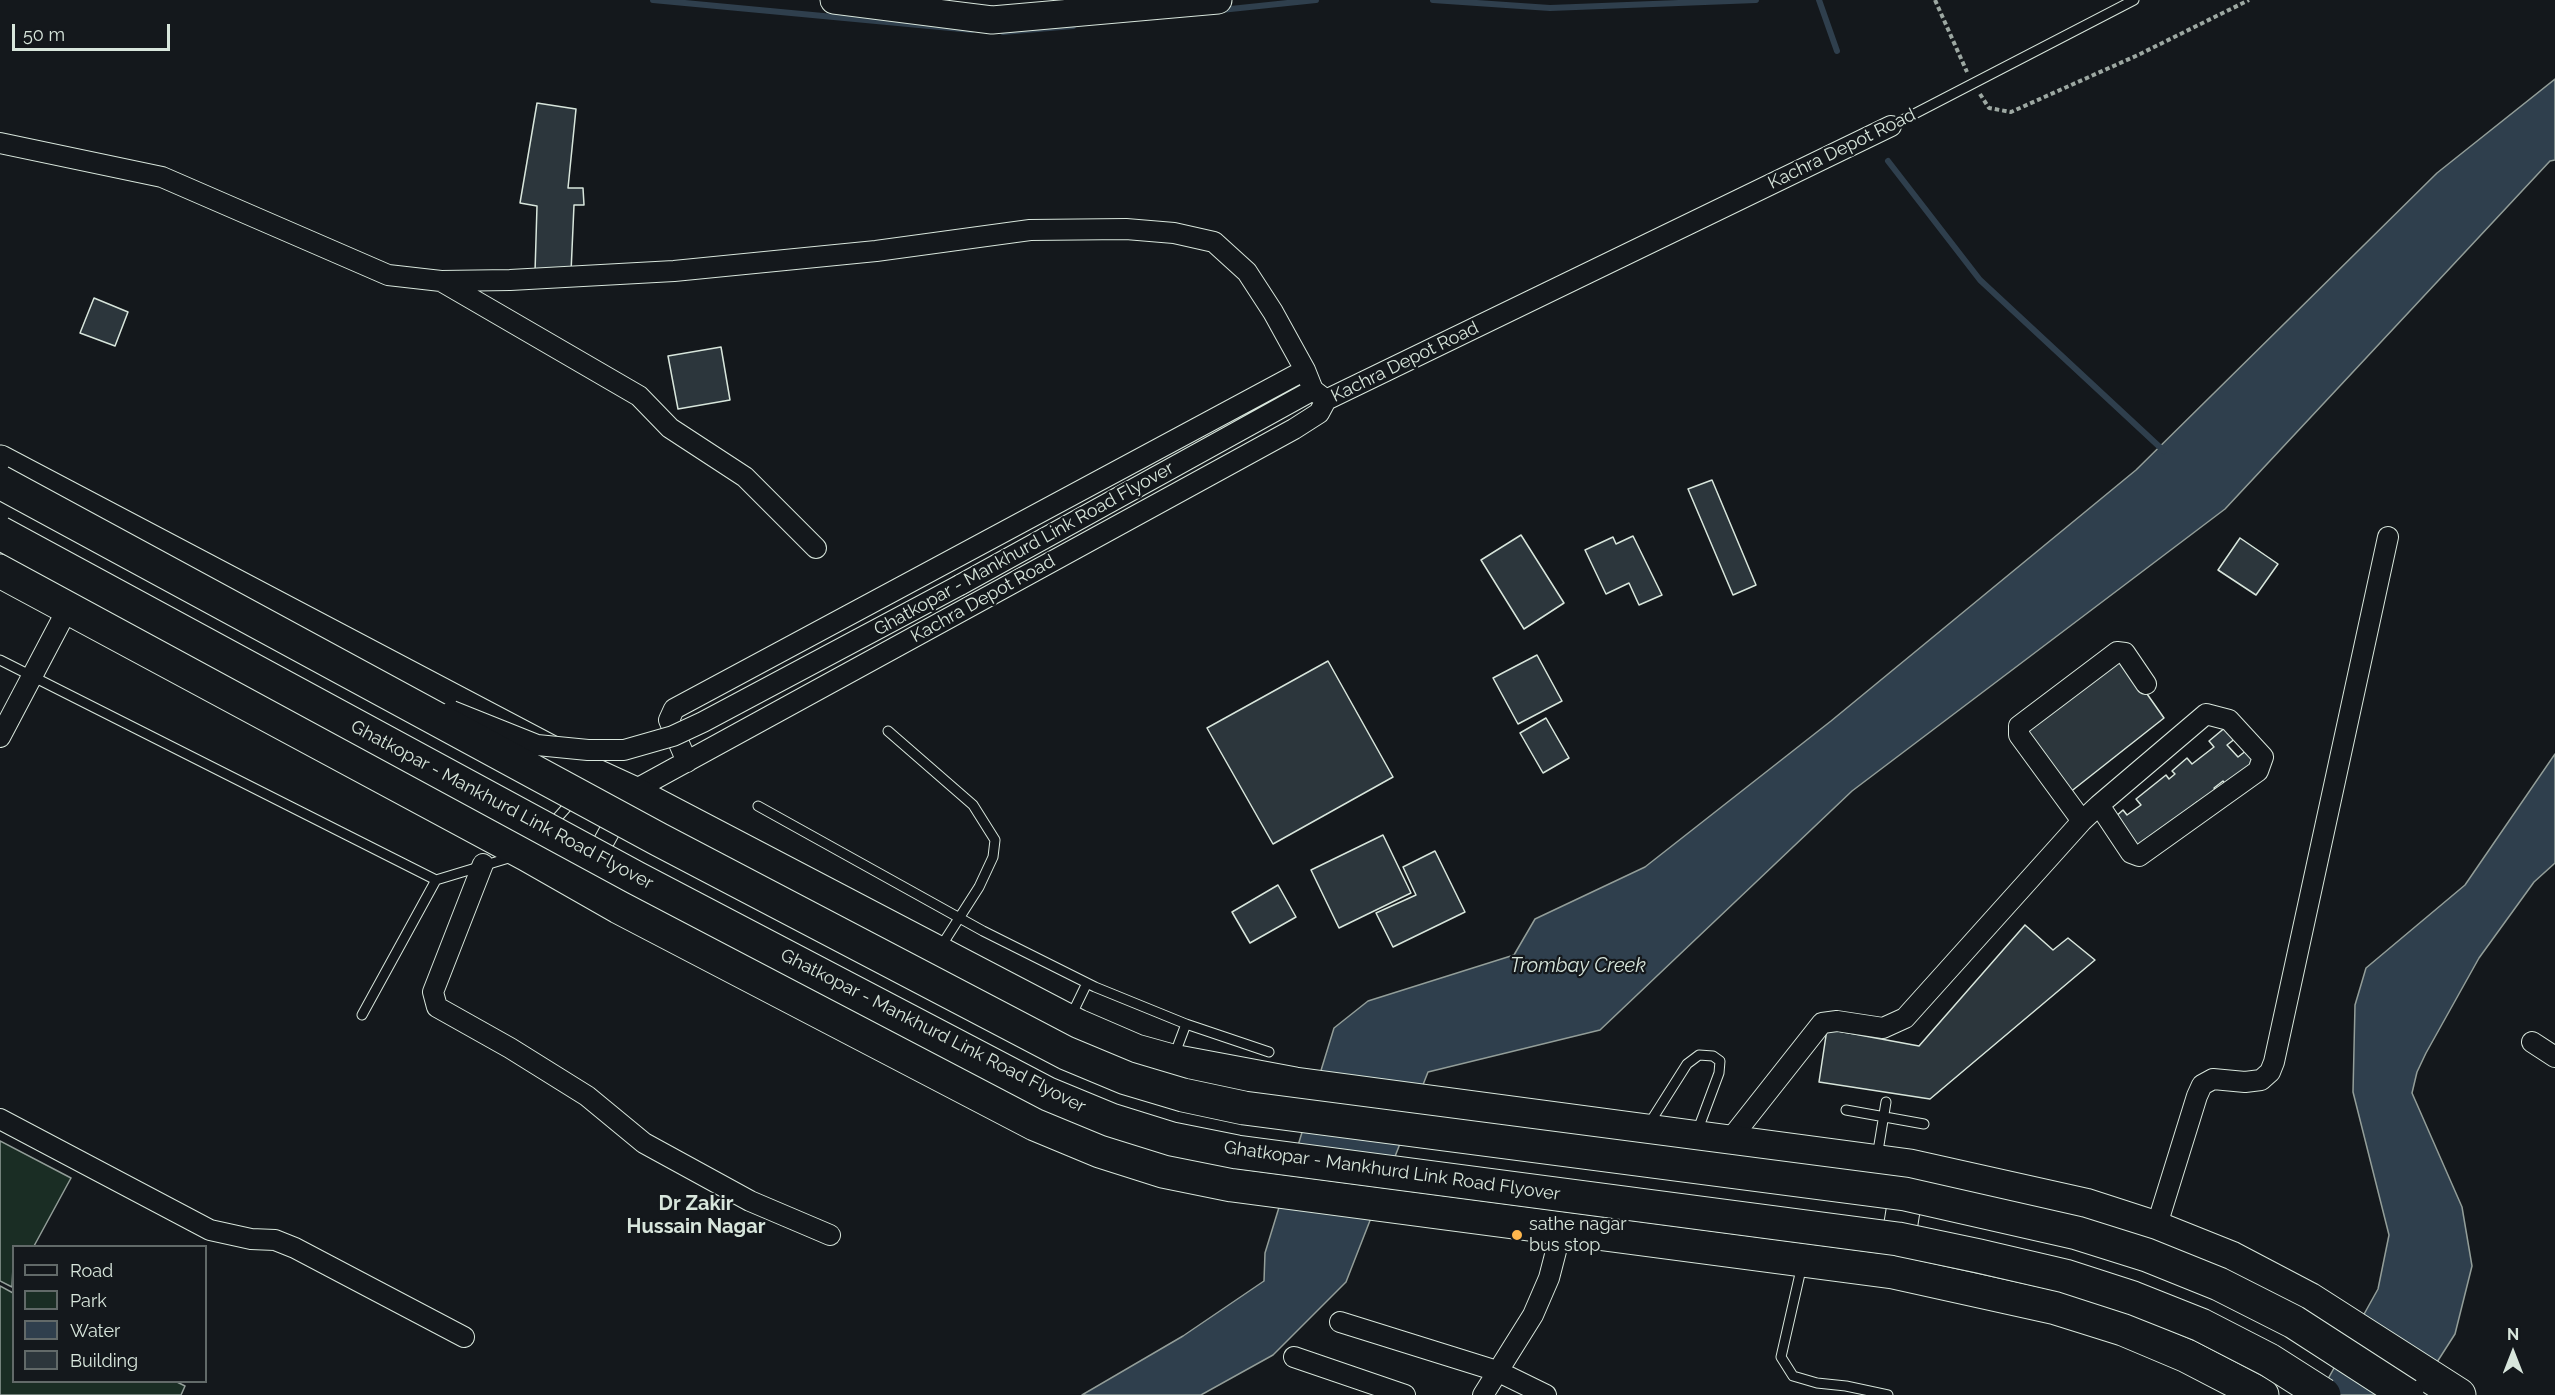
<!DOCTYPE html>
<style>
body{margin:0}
#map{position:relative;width:2555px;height:1395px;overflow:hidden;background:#14181c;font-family:Raleway,sans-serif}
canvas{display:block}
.legend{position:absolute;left:12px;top:1245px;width:195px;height:138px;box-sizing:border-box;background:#14181c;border:2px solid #626a69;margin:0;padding:8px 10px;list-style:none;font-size:18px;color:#d8e6dc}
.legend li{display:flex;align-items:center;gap:12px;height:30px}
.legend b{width:30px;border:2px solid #626a69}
.north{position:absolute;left:2483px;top:1323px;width:60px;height:60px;-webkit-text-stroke:4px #14181c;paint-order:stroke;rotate:0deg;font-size:16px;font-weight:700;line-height:24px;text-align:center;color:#d8e6dc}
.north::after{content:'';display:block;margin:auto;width:21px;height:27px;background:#d8e6dc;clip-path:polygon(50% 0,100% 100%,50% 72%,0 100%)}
.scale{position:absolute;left:12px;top:24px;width:158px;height:27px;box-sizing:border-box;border:3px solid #d8e6dc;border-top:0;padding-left:8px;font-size:18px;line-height:21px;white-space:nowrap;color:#d8e6dc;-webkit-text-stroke:4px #14181c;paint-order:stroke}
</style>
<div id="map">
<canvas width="2555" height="1395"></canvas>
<ul class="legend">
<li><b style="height:8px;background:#14181c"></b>Road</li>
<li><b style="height:16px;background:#1a2d24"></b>Park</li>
<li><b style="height:16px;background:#2f3f4d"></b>Water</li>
<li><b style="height:16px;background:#2c363c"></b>Building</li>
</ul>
<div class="north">N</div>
<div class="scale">50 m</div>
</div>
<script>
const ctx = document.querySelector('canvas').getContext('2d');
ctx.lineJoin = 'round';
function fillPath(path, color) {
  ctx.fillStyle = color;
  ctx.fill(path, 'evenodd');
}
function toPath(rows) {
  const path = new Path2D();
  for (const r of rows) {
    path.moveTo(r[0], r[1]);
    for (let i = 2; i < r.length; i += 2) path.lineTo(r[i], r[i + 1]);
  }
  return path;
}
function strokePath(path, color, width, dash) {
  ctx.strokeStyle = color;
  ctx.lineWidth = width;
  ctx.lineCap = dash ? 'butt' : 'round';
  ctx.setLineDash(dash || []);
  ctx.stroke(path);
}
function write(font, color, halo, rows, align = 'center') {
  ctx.font = font + ' Raleway,sans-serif';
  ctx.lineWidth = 4.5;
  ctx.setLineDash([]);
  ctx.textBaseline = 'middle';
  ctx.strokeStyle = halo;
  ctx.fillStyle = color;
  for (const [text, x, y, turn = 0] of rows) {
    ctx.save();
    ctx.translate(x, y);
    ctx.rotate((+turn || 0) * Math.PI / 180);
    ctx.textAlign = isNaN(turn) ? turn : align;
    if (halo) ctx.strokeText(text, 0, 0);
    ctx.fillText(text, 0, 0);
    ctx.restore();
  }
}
const green = toPath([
 [0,1141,71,1178,34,1246,14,1246,12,1287,0,1281,0,1141],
 [0,1286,13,1293,14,1382,177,1382,185,1386,181,1395,0,1395,0,1286]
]);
fillPath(green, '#1a2d24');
strokePath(green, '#939e99', 1.5);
const water = toPath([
 [2555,79,2555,160,2550,161,2225,509,1852,791,1600,1030,1428,1072,1346,1282,1273,1355,1201,1395,1082,1395,1183,1336,1264,1281,1265,1253,1334,1028,1368,1001,1514,955,1535,919,1645,867,1831,721,2136,470,2437,173,2555,79],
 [2555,754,2555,863,2534,882,2479,958,2426,1053,2417,1072,2412,1093,2462,1207,2472,1266,2455,1334,2416,1395,2319,1395,2378,1289,2389,1235,2353,1092,2355,1005,2366,968,2465,885,2555,754]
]);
fillPath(water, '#2f3f4d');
strokePath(water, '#939e99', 1.5);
strokePath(toPath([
 [653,0,972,30],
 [1433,0,1550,8,1756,0],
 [1819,0,1837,51],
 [1221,10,1316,0],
 [1003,32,1073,26],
 [1888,161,1980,280,2164,451]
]), '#2f3f4d', 6);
const building = toPath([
 [537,103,576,109,568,188,583,188,584,205,574,205,571,272,535,272,537,206,520,203,537,103],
 [94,298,128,312,115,346,80,333,94,298],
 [721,347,730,400,678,409,668,356,721,347],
 [1712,480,1756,585,1733,595,1688,489,1712,480],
 [1521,535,1564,603,1524,629,1481,560,1521,535],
 [1633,536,1662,595,1639,605,1629,583,1606,594,1585,550,1613,537,1616,544,1633,536],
 [2240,538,2278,564,2256,595,2218,570,2240,538],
 [1537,655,1562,701,1518,724,1493,678,1537,655],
 [2121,657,2164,718,2069,793,2025,733,2121,657],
 [1328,661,1393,777,1273,844,1207,728,1328,661],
 [1546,718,1569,758,1543,773,1520,733,1546,718],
 [2227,726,2236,738,2227,745,2238,757,2247,750,2258,762,2227,787,2223,781,2214,788,2218,793,2201,807,2197,802,2139,849,2114,818,2123,810,2127,815,2141,805,2136,799,2166,775,2169,779,2175,774,2172,771,2187,758,2192,764,2214,747,2209,741,2227,726],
 [1383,835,1411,893,1339,928,1311,870,1383,835],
 [1435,851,1465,912,1393,947,1376,913,1416,895,1403,867,1435,851],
 [1278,885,1296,917,1250,943,1232,912,1278,885],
 [2025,925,2053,950,2068,938,2095,960,1930,1099,1819,1082,1827,1029,1919,1046,2025,925]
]);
fillPath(building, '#2c363c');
strokePath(building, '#d8e6dc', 1.5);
const lane = toPath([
 [1891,126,2134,0],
 [0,660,436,880,512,857],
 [888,731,973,805,995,840,993,857,979,887,940,948],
 [758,806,983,931,1095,987,1186,1024,1174,1056],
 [551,825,574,799],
 [362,1015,436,880],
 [1071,1016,1087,983],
 [1186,1024,1269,1052],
 [1846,1110,1924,1124],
 [1649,1124,1687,1064,1699,1055,1713,1056,1720,1061,1719,1073,1697,1132],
 [1877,1157,1886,1102],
 [1802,1265,1781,1357,1793,1376,1817,1383,1846,1386,1888,1395]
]);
const street = toPath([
 [0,143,162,177,388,275,441,281,510,280,674,271,876,251,1030,230,1126,229,1174,233,1214,242,1247,272,1273,312,1305,370,1313,390,1326,400],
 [441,281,639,396,670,428,745,477,816,548],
 [960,585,1313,390],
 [0,737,68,608],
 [687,762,669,720,674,709,1305,370],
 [2082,821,2019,735,2019,726,2117,652,2125,653,2146,684],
 [592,863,631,792,1294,429,1319,413,1326,400,1891,126],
 [483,864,433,992,437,1007,510,1048,587,1096,644,1143,750,1201,830,1235],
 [2532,1042,2555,1057],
 [0,1119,210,1230,251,1239,275,1240,295,1248,464,1337],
 [1728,1142,1822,1023,1837,1021,1883,1028,1905,1018,2082,821,2099,805,2206,714,2229,720,2263,757,2258,771,2139,856,2131,853,2099,805],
 [2156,1228,2197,1096,2202,1085,2213,1079,2245,1082,2261,1080,2270,1072,2274,1062,2388,537],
 [1340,1322,1497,1371,1546,1395],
 [1294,1357,1405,1395],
 [1483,1395,1533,1315,1549,1278,1562,1228]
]);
const secondary = toPath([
 [834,0,992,20,1218,0]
]);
const highway = toPath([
 [0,462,594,775,631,792,1078,1026,1136,1051,1172,1061,1295,1084,1910,1166,2085,1205,2156,1228,2231,1258,2309,1299,2459,1395],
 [0,571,526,854,619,907,1035,1124,1100,1151,1163,1171,1232,1185,1893,1272,2056,1308,2123,1329,2187,1356,2262,1395],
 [1894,1267,1910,1167]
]);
strokePath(lane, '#d8e6dc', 11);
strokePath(street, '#d8e6dc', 22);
strokePath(secondary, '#d8e6dc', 29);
strokePath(highway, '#d8e6dc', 35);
strokePath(toPath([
 [1935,0,1967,72],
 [1980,94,1989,108,2011,112,2138,55,2249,0]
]), '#9da8a2', 4, [4.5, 3]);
strokePath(lane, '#14181c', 9);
strokePath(street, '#14181c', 20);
strokePath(secondary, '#14181c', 27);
strokePath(highway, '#14181c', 33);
const streetBridge = toPath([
 [452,711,537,745,588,750,624,750,673,736,703,722,960,585]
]);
const highwayBridge = toPath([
 [0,482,658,839,1066,1053,1126,1078,1183,1095,1244,1108,1905,1194,2077,1233,2147,1255,2219,1284,2294,1322,2407,1395],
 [0,533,636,878,1048,1094,1111,1120,1172,1139,1237,1152,1898,1239,1979,1256,2065,1276,2133,1298,2201,1325,2269,1360,2324,1395]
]);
strokePath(streetBridge, '#d8e6dc', 22, []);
strokePath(highwayBridge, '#d8e6dc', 35, []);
strokePath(streetBridge, '#14181c', 20);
strokePath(highwayBridge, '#14181c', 33);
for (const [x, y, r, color] of [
 [1517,1235,6,"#ffb74d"]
]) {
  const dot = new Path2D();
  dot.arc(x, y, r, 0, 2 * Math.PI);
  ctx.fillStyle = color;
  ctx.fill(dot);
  strokePath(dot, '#14181c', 2);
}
write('18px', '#d8e6dc', '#14181c', [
 ["Kachra Depot Road",1842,149,-26],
 ["Kachra Depot Road",1405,362,-26],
 ["Ghatkopar - Mankhurd Link Road Flyover",1024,549,-29],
 ["Kachra Depot Road",983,599,-29],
 ["Ghatkopar - Mankhurd Link Road Flyover",502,805,28],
 ["Ghatkopar - Mankhurd Link Road Flyover",933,1031,27],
 ["Ghatkopar - Mankhurd Link Road Flyover",1392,1171,8]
]);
write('18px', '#d8e6dc', '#14181c', [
 ["sathe nagar",1529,1225],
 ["bus stop",1529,1246]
], 'left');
write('italic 20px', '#d8e6dc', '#14181c', [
 ["Trombay Creek",1578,966]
]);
write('bold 20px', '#d8e6dc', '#14181c', [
 ["Dr Zakir",696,1204],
 ["Hussain Nagar",696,1227]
]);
</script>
